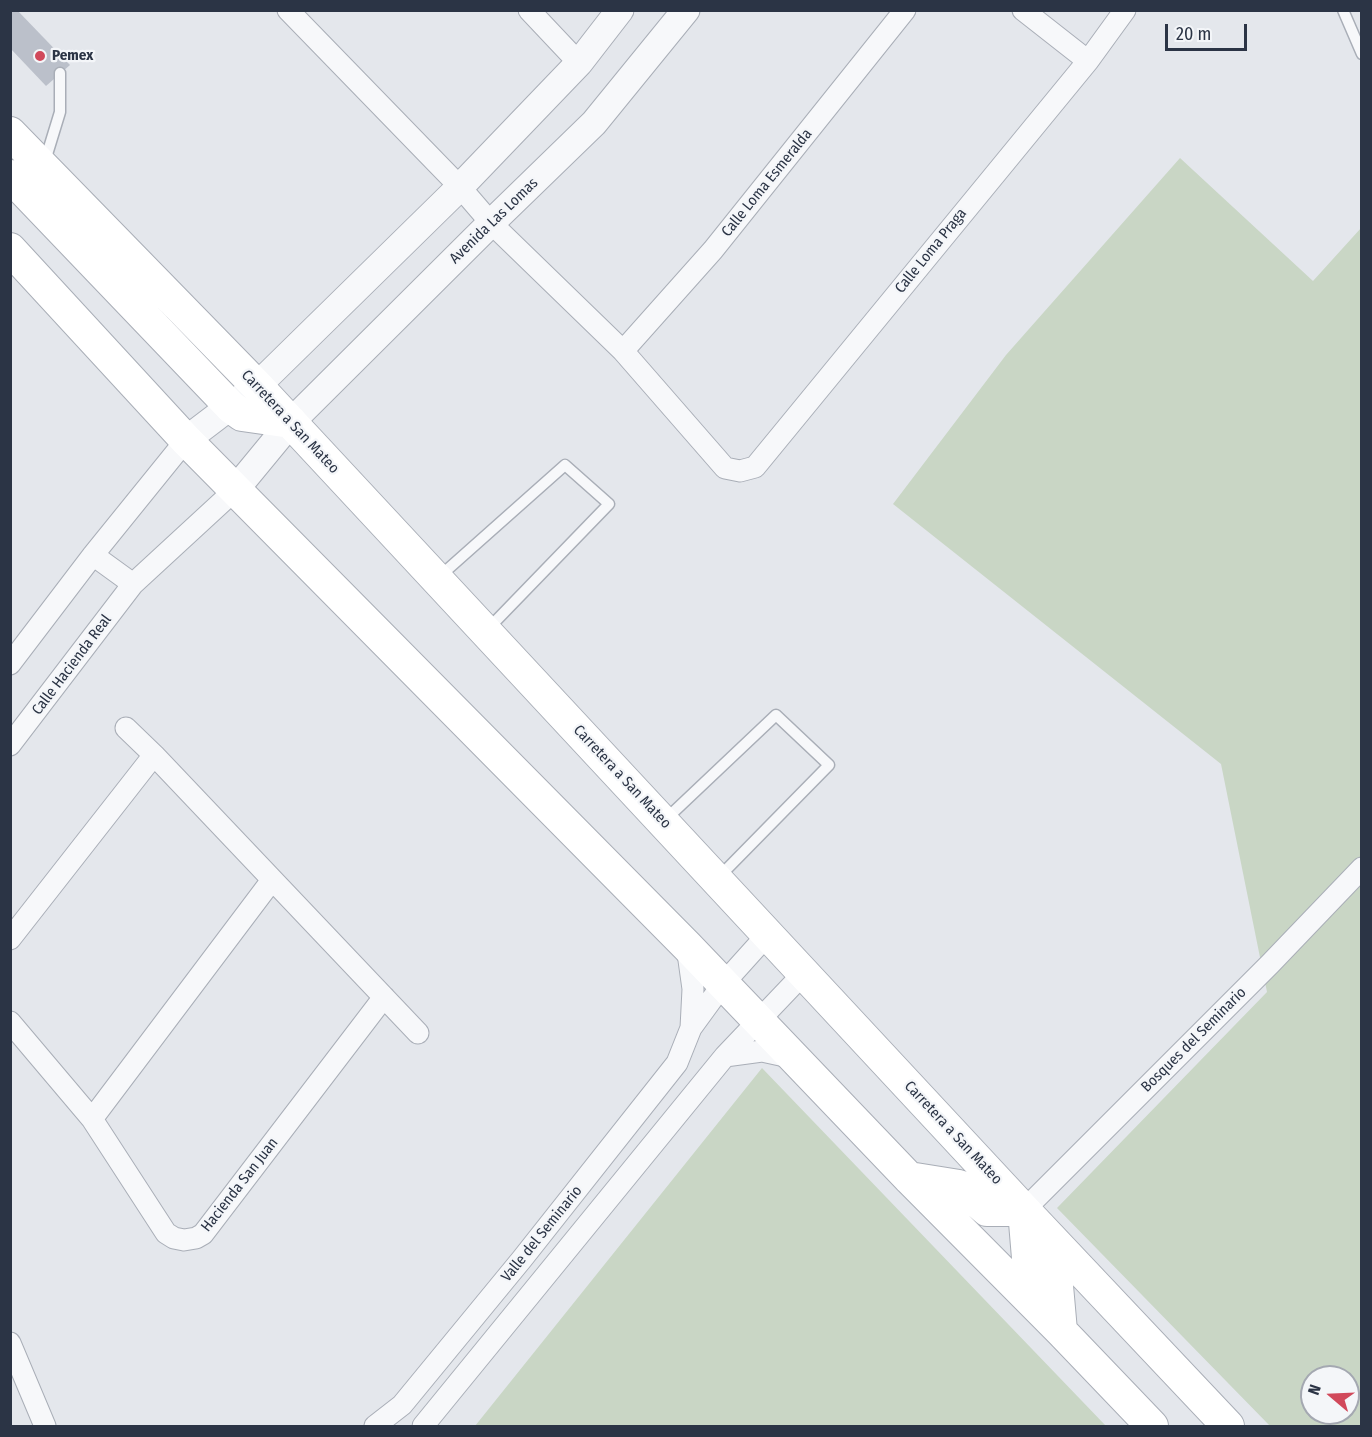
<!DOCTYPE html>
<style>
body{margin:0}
#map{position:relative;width:1372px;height:1437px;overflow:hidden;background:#e4e7ec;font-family:"Fira Sans Condensed",sans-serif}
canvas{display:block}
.frame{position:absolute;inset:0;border:12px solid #2b3445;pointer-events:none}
.north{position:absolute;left:1300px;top:1365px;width:60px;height:60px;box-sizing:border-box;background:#f4f6f9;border:2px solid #a4a8b1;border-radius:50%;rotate:289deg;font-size:16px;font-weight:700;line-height:24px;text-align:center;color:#2b3445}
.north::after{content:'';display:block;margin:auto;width:21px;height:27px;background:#d1495b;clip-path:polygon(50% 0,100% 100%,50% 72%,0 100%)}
.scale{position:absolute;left:1165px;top:24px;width:82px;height:27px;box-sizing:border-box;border:3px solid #2b3445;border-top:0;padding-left:8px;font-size:18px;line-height:21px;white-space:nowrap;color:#2b3445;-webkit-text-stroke:4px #f4f6f9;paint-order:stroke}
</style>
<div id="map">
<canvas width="1372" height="1437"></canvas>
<div class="frame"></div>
<div class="north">N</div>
<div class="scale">20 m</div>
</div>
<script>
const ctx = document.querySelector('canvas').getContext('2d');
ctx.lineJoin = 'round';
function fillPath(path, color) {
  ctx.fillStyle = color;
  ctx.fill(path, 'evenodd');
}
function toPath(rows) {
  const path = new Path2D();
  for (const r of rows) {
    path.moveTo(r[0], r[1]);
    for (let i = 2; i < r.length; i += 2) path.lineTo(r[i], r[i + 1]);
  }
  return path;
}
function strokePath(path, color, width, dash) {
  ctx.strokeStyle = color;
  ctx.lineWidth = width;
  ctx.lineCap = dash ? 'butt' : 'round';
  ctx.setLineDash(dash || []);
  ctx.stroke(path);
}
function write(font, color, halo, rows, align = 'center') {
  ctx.font = font + ' "Fira Sans Condensed",sans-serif';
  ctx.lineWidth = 4.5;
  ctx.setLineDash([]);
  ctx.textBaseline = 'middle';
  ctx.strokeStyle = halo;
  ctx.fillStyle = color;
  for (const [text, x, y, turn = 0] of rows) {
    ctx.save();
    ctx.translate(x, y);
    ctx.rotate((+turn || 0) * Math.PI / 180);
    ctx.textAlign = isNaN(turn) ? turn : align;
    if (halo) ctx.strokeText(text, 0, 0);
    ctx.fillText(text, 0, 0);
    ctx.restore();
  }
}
fillPath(toPath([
 [1180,158,1313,281,1361,228,1361,1426,1270,1426,1057,1208,1267,992,1221,764,893,504,1006,355],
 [1312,1377,1348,1377,1348,1413,1312,1413],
 [762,1068,1106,1426,475,1426]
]), '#c9d6c5');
fillPath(toPath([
 [10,10,17,10,70,65,46,86,10,48]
]), '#bbc0ca');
const service = toPath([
 [1343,10,1362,54],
 [45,161,60,112,60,73],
 [439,577,565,465,609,504,488,629],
 [665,820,776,715,829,765,719,877]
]);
const minor = toPath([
 [288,10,460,187,491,223,623,351,725,468,740,471,755,467,1088,61,1125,10],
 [529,10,579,63],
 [1023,10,1088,61],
 [623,351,713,250,905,10],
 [93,555,133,584],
 [10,664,93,555,186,440],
 [126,728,154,755,418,1033],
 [10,745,133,584,235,490],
 [10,939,154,755],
 [10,1022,92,1119,166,1233,174,1238,184,1240,196,1238,203,1234,384,997],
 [691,1028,723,984,768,934],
 [725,1056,804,973],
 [92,1119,272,880],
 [1024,1210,1270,964,1362,868],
 [10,1343,45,1426],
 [375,1426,402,1405,522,1259,677,1063,691,1028,693,989,687,946],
 [423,1426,725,1056,762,1051,794,1058]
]);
const tertiary = toPath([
 [186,440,257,386,460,187,579,63,620,10],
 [235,490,291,422,491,223,594,123,686,10]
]);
const secondary = toPath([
 [10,133,257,386,1024,1210,1228,1426],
 [10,176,231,407,242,415,291,422],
 [10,249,186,440,687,946,909,1178,1061,1331,1152,1426],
 [909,1178,959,1186,987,1210,1024,1210,1028,1258,1057,1286,1061,1331]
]);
strokePath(service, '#a9aeb7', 13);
strokePath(minor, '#a9aeb7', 23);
strokePath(tertiary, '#a9aeb7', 29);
strokePath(secondary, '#a9aeb7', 34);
strokePath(service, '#f7f8fa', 10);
strokePath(minor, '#f7f8fa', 21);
strokePath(tertiary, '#f7f8fa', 27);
strokePath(secondary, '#fff', 32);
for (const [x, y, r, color] of [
 [40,56,6,"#d1495b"]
]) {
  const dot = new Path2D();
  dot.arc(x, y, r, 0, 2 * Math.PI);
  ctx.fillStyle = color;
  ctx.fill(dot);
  strokePath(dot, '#f4f6f9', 2);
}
write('bold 15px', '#2b3445', '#f4f6f9', [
 ["Pemex",52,56]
], 'left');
write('15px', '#2b3445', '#f4f6f9', [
 ["Calle Loma Esmeralda",767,183,-51],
 ["Avenida Las Lomas",494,221,-44],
 ["Calle Loma Praga",931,251,-51],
 ["Carretera a San Mateo",290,422,47],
 ["Calle Hacienda Real",72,665,-53],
 ["Carretera a San Mateo",622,777,47],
 ["Bosques del Seminario",1194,1040,-45],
 ["Carretera a San Mateo",953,1133,47],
 ["Hacienda San Juan",240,1185,-52],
 ["Valle del Seminario",542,1234,-51]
]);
</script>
